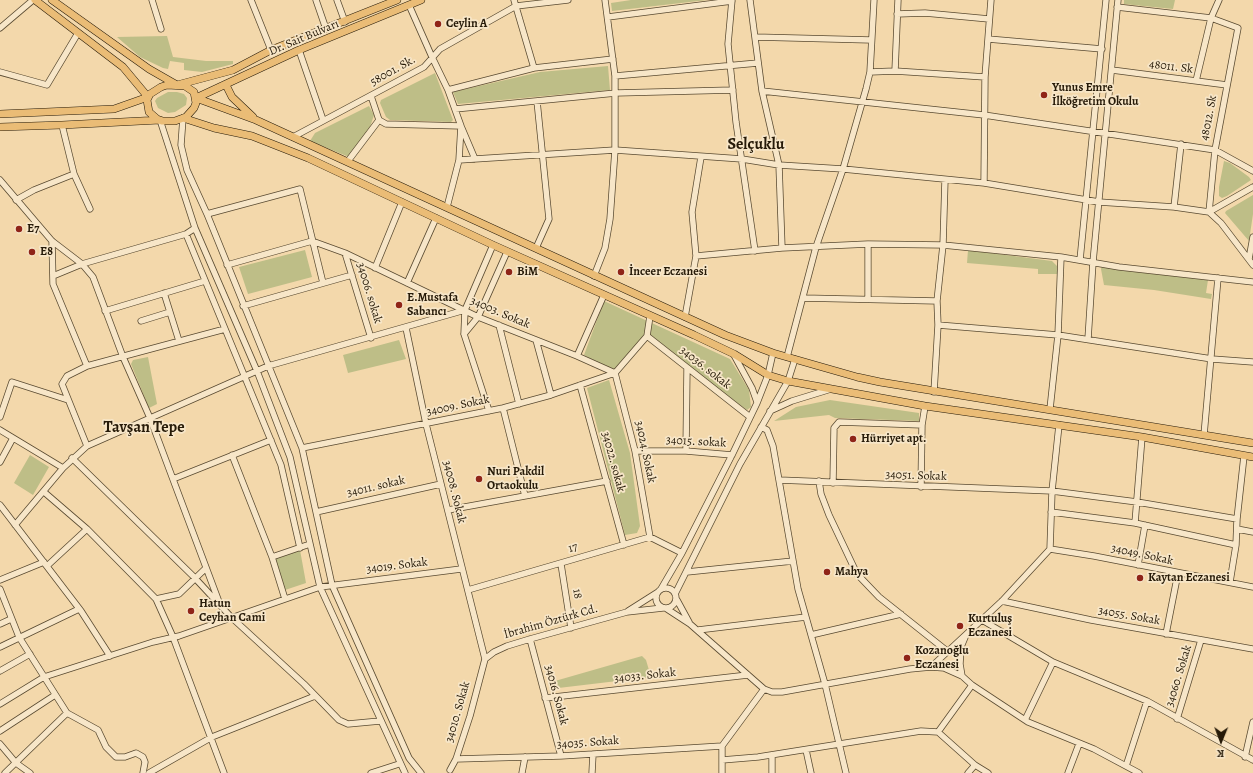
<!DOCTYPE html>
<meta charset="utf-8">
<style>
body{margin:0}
#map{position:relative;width:1253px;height:773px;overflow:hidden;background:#f3d8ab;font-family:Alegreya,serif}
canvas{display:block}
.north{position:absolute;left:1201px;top:721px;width:40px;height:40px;-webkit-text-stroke:3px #f7e6c8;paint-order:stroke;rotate:181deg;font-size:11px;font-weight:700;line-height:16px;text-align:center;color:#261a08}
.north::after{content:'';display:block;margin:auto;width:14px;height:18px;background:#261a08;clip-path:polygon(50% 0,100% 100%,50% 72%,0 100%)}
</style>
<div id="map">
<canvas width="1253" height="773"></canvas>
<div class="north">K</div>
</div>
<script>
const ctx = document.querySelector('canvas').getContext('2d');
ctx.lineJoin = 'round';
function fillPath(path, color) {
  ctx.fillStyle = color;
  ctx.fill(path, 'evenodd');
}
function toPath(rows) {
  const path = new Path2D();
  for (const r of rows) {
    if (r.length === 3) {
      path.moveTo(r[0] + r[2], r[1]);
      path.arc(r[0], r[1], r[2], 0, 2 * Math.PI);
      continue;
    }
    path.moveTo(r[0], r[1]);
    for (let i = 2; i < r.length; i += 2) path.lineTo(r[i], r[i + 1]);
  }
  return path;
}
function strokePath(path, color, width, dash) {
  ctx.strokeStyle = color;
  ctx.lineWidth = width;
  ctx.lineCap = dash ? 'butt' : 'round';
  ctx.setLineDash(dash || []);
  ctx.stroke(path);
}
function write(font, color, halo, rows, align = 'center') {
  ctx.font = font + ' Alegreya,serif';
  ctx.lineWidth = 3.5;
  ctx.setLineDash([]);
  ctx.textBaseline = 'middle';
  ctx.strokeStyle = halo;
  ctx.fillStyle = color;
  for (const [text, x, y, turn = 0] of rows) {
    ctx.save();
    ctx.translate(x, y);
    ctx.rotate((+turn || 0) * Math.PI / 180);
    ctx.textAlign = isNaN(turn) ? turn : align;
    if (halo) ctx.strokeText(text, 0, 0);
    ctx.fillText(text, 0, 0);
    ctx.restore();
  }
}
fillPath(toPath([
 [631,0,707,0,612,11,611,3],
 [1124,0,1175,0,1173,9,1124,4],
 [167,36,173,57,206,61,233,61,233,64,202,72,184,70,184,63,170,61,168,69,163,68,140,57,117,37],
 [608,66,610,90,458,104,453,92,540,72],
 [435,73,453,120,451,122,390,120,386,117,380,103,381,100],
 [168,92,177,92,184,94,187,98,186,105,175,112,168,113,158,108,155,101,157,98],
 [369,106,374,115,370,127,349,157,310,141,315,133],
 [1224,161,1230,163,1249,177,1251,180,1227,196,1222,198,1219,196,1219,187],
 [1253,195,1253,214,1249,241,1225,213,1226,211],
 [305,250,312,277,248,294,239,267],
 [968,250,1052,261,1057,266,1057,274,1038,274,1038,269,967,263],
 [1102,266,1208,280,1206,293,1212,294,1211,299,1154,290,1104,285,1101,269],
 [604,301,730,359,749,390,751,407,747,410,687,368,647,336,615,373,584,355],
 [399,340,406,359,348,373,343,355],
 [148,357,157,404,149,408,131,364,133,360],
 [609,380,630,453,640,526,637,533,625,535,587,388],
 [830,400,919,413,919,421,835,418,829,415,774,421,796,407],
 [30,455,49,467,33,495,14,483],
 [300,550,306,583,285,590,274,558],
 [642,656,646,660,651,677,550,689,548,683]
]), '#bebe87');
const minor = toPath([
 [152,0,161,29],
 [251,0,271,50],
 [316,0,326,29],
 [337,0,345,22],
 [514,0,534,68],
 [732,0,728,44,736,122,755,251],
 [750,0,762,91,779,165,782,248],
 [409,5,432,57,448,90,461,126,459,160,447,207],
 [1117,7,1211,18,1238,28,1215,150,1209,212],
 [897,14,925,13,989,19],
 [608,17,732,1],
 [0,28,33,0],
 [755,37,871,40],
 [988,39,1102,49],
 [299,50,323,120],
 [1112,70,1227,85],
 [895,71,898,0],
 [0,72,47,85,78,33],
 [870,72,895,71,985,77],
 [615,76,758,63],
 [1196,81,1211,18,1219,0],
 [448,90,534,68,613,59],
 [762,91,984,115,1215,150,1253,171],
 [371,96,379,120,386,124,461,126,475,159],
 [455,109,616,93,733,90],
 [183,118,181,145,187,170,207,214,302,448,332,585,409,758,421,773],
 [160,120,195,228,257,371,290,457,320,587,405,773],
 [62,125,74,174,90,209],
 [293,137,424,67,440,49,516,6,568,0],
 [459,160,615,150,742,159,779,165,843,169,984,183,1099,202,1174,207,1209,212,1221,223,1253,265],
 [348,161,379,120],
 [0,180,52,241,82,264,93,277,123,357,150,418,219,602],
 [984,183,985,77,991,0],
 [16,200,34,190,74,174],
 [1174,207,1181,144],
 [1209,212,1253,187],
 [207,214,300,189,323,283],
 [186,234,281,465,300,548],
 [52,241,53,284,87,366],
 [312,241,345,253,478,317,577,356,615,373],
 [536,248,549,219,537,101],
 [345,253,371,338],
 [696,256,692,212,701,157],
 [1249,259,1253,237],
 [1080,260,1106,0],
 [227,265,312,241],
 [375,268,402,202],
 [53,276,82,264,186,234,195,228],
 [594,276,605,248,610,219,615,150,615,76,605,0],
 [407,283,436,218],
 [164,293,179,341],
 [803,298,937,301],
 [868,299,868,244],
 [243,306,352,275],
 [465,310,464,334,489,411],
 [105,311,205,281],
 [685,317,696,256,782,248,868,244,943,245,1061,257,1119,267,1253,282],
 [141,321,170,312],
 [499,325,519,404],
 [938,325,1058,335,1212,359,1253,362],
 [406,328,426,424,485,659,470,716,456,759,450,770],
 [464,334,478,317,507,252],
 [647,336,750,417],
 [1088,339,1093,262,1118,0],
 [536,340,551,395],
 [734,355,752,388,757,402],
 [577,356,604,295],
 [787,357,816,247,843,169,866,89,870,72,874,0],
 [615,373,635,451,650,537],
 [580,385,624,545],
 [934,392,938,325,937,301,943,245,945,180],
 [503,408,525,496],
 [1050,409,1058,335,1061,257],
 [770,411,792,401,831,389],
 [0,417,12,382,68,400],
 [761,427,767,430,773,446,798,589,825,684,846,773],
 [0,430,63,468],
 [1204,435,1218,278],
 [87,446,62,384,67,376,87,366,225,329],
 [302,448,503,408,551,395,615,373,647,336,650,316],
 [635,451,686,451,732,455],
 [686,451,687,368],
 [232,455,272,557,285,599],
 [72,458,193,576,231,617,304,684,339,720,348,724,380,721],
 [0,462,13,438],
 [173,479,271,440],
 [779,480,1052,491,1137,502,1237,519],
 [819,481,821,494,829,515,857,574,879,597,947,651],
 [833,483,834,428,839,422,922,425],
 [921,487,922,425,925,406],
 [44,492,87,529,156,599,173,637,224,773],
 [0,505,81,611,110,656],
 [448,510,607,481],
 [316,512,441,484],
 [1051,512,1135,523,1236,545],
 [1135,523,1142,437],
 [15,525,63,468,87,446,268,366,465,310,493,245],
 [1237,529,1253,532],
 [1050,549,1094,556,1253,587],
 [272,557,310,544],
 [561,564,571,628],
 [1138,565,1145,525],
 [47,566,87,529],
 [687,572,793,561],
 [0,580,44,562],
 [1230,582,1236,545,1237,519,1244,456],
 [666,598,10],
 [0,589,19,637,67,713,98,730,106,747,116,757,125,757,136,753,143,757,145,762,143,773],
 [661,589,682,553,732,455,757,403,768,375,773,353],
 [468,590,650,537,682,553],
 [675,594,740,464,788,381,795,359],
 [156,599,179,594,206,568],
 [677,600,689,622],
 [1002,601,1091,620,1253,649],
 [667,609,690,624,764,689,772,692,782,692,910,669,931,667,944,668,962,676,972,685,1028,722,1094,749,1139,773],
 [628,611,658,592],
 [982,620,1053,662,1147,701,1253,760],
 [0,624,11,619],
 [698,630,806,617],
 [1166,634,1178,573],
 [811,635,901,614],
 [530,639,561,756],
 [0,647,79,609],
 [485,659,494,652,507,646,530,639,627,612,663,608],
 [931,667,1002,601,1050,549,1052,491,1059,425],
 [0,671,30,654],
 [962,676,960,664,961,647,966,635],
 [545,698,748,675],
 [0,704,44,677,153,642,179,636,320,587,461,569],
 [1177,719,1201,640],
 [1025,720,1053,662],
 [0,731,55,695],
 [938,732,975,765,988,773],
 [0,744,16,763,30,773],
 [806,750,811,773],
 [1245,757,1253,722],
 [456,759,561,756,722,746],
 [722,760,758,757,921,731,938,732,972,685],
 [1126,766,1147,701],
 [5,773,67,713],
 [149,773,212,737,315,696],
 [371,773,399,764],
 [522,773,525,757],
 [592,773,593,754],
 [722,773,722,746,764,689],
 [772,773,772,755],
 [968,773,975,765],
 [1068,773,1079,744]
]);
const major = toPath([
 [52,0,149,69,177,85,233,70,271,50,397,0],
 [167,85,185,86,194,92,196,103,194,108,186,117,175,121,162,121,157,119,149,112,147,100,150,94,161,87,167,85],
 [226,85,232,97,253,117],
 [196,98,256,120,725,335,773,353,857,377,880,382,1253,443],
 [196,98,299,50,421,0],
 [0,114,114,109,148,97,123,67,35,0],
 [183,118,214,128,252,136,308,158,493,245,694,335,734,354,768,375,788,381,925,406,1142,437,1253,457],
 [0,127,62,125,160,120]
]);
strokePath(minor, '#594a31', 7);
strokePath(major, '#261a08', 8);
strokePath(minor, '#f7e6c8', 5.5);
strokePath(major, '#eabc76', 7);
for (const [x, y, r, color] of [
 [438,24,4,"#8f2418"],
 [1044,95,4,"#8f2418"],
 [19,229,4,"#8f2418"],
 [32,252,4,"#8f2418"],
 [509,272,4,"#8f2418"],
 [621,272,4,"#8f2418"],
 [399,305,4,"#8f2418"],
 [853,439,4,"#8f2418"],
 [479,479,4,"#8f2418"],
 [827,572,4,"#8f2418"],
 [1140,578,4,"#8f2418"],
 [191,611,4,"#8f2418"],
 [960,626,4,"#8f2418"],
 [907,658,4,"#8f2418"]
]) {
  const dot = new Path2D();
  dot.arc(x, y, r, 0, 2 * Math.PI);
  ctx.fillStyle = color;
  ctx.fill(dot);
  strokePath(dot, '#f7e6c8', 1.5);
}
write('bold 12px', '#261a08', '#f7e6c8', [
 ["Ceylin A",446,24],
 ["Yunus Emre",1052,88],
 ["İlköğretim Okulu",1052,102],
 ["E7",27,229],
 ["E8",40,252],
 ["BiM",517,272],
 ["İnceer Eczanesi",629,272],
 ["E.Mustafa",407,298],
 ["Sabancı",407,312],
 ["Hürriyet apt.",861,439],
 ["Nuri Pakdil",487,472],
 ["Ortaokulu",487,486],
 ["Mahya",835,572],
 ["Kaytan Eczanesi",1148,578],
 ["Hatun",199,604],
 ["Ceyhan Cami",199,618],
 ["Kurtuluş",968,619],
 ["Eczanesi",968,633],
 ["Kozanoğlu",915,651],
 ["Eczanesi",915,665]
], 'left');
write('12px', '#261a08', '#f7e6c8', [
 ["Dr. Sait Bulvarı",304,38,-23],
 ["48011. Sk",1171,67,7],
 ["58001. Sk.",393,71,-29],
 ["48012. Sk",1209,118,-79],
 ["34006. sokak",369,293,73],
 ["34003. Sokak",500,313,23],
 ["34036. sokak",705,368,38],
 ["34009. Sokak",458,406,-12],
 ["34015. sokak",696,442,3],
 ["34024. Sokak",645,452,78],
 ["34022. sokak",613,462,75],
 ["34051. Sokak",916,476,2],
 ["34011. sokak",376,487,-13],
 ["34008. Sokak",454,492,76],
 ["17",573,548,-17],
 ["34049. Sokak",1142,555,12],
 ["34019. Sokak",397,566,-7],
 ["18",577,594,81],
 ["34055. Sokak",1129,616,10],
 ["İbrahim Öztürk Cd.",551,622,-16],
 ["34033. Sokak",645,676,-6],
 ["34060. Sokak",1179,676,-73],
 ["34016. Sokak",556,695,75],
 ["34010. Sokak",458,712,-74],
 ["34035. Sokak",588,743,-4]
]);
write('bold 16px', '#261a08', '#f7e6c8', [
 ["Selçuklu",756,145],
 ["Tavşan Tepe",144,428]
]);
</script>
